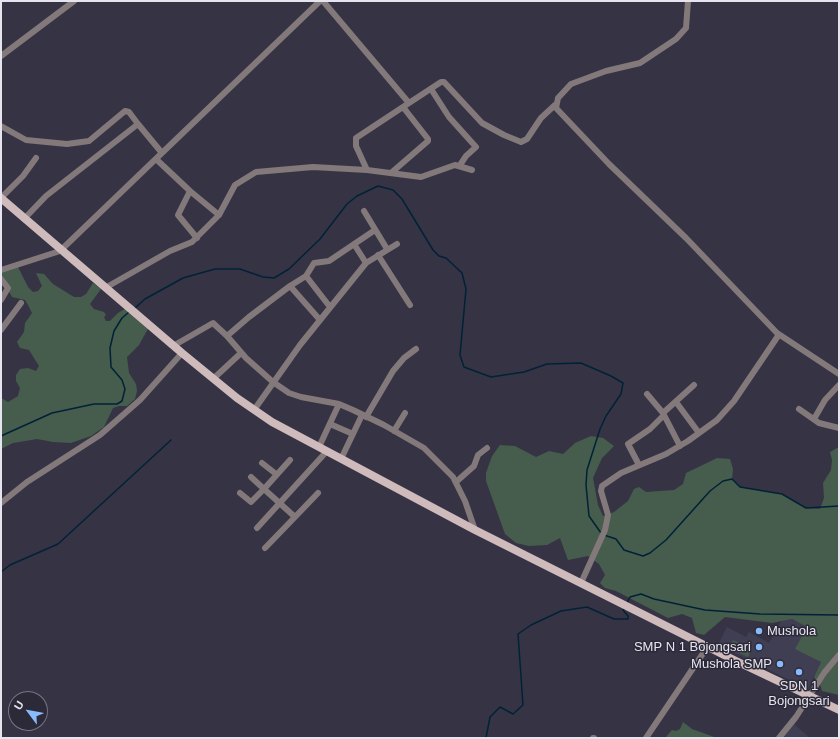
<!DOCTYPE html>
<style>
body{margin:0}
#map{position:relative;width:840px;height:739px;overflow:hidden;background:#363444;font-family:Arial,sans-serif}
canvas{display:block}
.frame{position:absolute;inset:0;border:2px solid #e6e5ef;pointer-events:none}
.north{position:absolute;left:8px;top:691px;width:40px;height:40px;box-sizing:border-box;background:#2c2a39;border:1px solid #767582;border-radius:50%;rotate:302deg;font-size:11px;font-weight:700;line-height:16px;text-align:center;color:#e6e5ef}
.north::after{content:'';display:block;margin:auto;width:14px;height:18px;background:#88bafc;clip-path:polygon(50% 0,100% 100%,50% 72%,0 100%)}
</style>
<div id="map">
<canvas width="840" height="739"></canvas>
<div class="frame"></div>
<div class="north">U</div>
</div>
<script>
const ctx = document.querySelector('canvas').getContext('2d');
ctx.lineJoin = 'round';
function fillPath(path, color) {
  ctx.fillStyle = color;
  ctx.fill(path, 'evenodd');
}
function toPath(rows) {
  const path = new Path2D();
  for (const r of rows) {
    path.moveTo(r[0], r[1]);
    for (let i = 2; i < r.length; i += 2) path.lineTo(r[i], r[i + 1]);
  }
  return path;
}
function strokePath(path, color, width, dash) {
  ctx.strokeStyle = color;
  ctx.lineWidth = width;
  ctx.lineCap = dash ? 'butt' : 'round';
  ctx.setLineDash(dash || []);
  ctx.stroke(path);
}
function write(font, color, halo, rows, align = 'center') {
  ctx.font = font + ' Arial,sans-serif';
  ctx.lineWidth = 3;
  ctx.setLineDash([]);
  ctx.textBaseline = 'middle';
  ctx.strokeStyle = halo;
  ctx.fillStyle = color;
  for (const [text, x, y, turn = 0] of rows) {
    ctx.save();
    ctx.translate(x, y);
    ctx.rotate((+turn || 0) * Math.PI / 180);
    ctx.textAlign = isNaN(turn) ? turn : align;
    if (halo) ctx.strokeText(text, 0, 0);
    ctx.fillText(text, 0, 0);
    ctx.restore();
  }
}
fillPath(toPath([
 [792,619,807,627,821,662,808,689,718,645,727,627,746,637,749,632,769,643,782,620],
 [794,724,810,738,783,738]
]), '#403e53');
fillPath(toPath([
 [18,267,28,287,33,292,38,291,42,286,36,273,44,274,53,284,74,297,81,297,86,294,93,283,101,289,90,304,94,309,104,312,106,315,104,317,106,321,110,321,118,313,128,307,150,325,139,345,127,357,129,373,136,384,137,391,135,399,127,406,119,406,113,408,104,427,91,436,71,443,53,442,37,439,13,443,1,449,1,398,8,402,18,396,20,388,16,381,16,375,20,369,28,368,36,371,39,366,29,350,20,348,17,342,24,332,25,323,32,313,28,305,25,300,12,297,1,277,1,270],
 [591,436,603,438,614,446,602,458,593,478,598,505,603,516,614,512,628,501,634,489,639,487,646,492,674,490,683,484,686,473,717,458,730,459,733,469,732,479,740,487,782,494,806,508,820,509,824,498,823,483,831,470,832,460,830,452,837,448,839,449,839,695,822,691,820,684,816,681,814,677,821,662,795,649,807,627,792,619,772,623,725,617,704,635,696,633,692,618,682,614,668,618,616,591,605,588,600,583,605,575,599,564,588,556,568,560,560,538,547,545,529,546,516,543,505,534,486,481,486,473,492,456,500,445,515,446,536,457,549,451,563,454,575,443],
 [733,640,752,649,748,657,729,648],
 [683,722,692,729,717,738,665,738,672,730,676,731,680,729]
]), '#465c4c');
strokePath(toPath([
 [134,309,145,299,183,278,215,269,240,269,263,277,274,278,289,269,320,239,347,204,357,196,378,186,393,190,402,199,433,250,439,256,446,258,462,273,466,289,460,355,464,367,491,377,524,372,547,364,581,363,611,376,623,383,621,394,606,416,600,429,587,470,586,485,589,516,601,533],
 [1,436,52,413,94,404,117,404,122,401,125,389,122,380,111,367,110,348,114,331,122,318,129,312],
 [604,535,616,539,624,550,643,556,650,553,666,540,710,491,723,481,732,479,740,487,782,494,806,508,839,506],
 [1,572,10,565,58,544,171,440],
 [627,603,630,597,641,594,654,599,705,610,760,614,839,615],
 [486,738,490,717,500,707,513,714,523,705,518,634,531,625,561,611,587,607,614,619,628,619,628,616,623,610,624,609]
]), '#002237', 1.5);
strokePath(toPath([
 [323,1,409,103,441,82,444,82,482,123,504,135,521,142,527,139,541,118,555,105],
 [1,56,74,1],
 [431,89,449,117,476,147,466,156,460,165],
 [1,126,26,140,67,144,89,141,125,111,129,112,138,124],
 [156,159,190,191,178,215,197,238],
 [367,170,356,146,356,138,409,103],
 [391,173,428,141,428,139,403,107],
 [190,191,219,215],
 [1,198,23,176,36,158],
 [364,211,387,249],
 [24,219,46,196,138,124,162,153],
 [354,244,366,263],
 [378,255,410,305],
 [1,270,60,251,320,1],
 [306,276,330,307],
 [1,279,8,288,1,300],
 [290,286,306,276,314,263,329,261,375,230],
 [105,288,170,251,192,242,219,215,235,185,256,172,313,167,367,170,421,177,455,165,472,170],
 [320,320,290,286,249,317,227,336,246,358,273,382,289,393,301,397,339,404,353,410,384,425,424,448,453,477,465,501,475,530],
 [1,330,21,303],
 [777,333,839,374],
 [173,346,213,323,227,336],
 [213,379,241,353],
 [647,394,663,413,680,446],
 [676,402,699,433],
 [799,409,819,423,839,428],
 [254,410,300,345,366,263,397,244],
 [663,413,694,385],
 [366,417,393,371,404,358,416,349],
 [814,419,825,400,839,385],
 [330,424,353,434],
 [394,431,405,413],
 [319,447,339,404],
 [341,459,362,415],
 [262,463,276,474],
 [639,465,628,444,650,429,663,416],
 [251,477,264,489,290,460],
 [456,482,474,466,478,455,487,448],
 [240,493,251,502,264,489,295,517,265,548],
 [1,503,27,482,100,435,140,400,182,353],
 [295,517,318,493],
 [257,528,327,451],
 [581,583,605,530,608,515,601,491,602,486,621,473,666,454,688,441,717,420,734,401,778,336,777,333,686,238,609,164,556,108,558,98,571,84,606,71,640,63,676,39,686,28,688,1],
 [593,738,594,738],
 [646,738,708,646],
 [779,738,796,717,824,673,839,655]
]), '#83797a', 6);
strokePath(toPath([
 [1,198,182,353,237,398,272,422,475,530,736,661,839,710]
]), '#cfbbbc', 8);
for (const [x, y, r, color] of [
 [759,631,4,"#88bafc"],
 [759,647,4,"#88bafc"],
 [780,664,4,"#88bafc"],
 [799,672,4,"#88bafc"]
]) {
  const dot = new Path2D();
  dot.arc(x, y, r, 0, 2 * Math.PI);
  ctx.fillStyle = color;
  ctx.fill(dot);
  strokePath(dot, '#2c2a39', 1.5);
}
write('13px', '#e6e5ef', '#2c2a39', [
 ["Mushola",767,631,"left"],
 ["SMP N 1 Bojongsari",751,647],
 ["Mushola SMP",772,664],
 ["SDN 1",799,686,"center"],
 ["Bojongsari",799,701,"center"]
], 'right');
</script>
